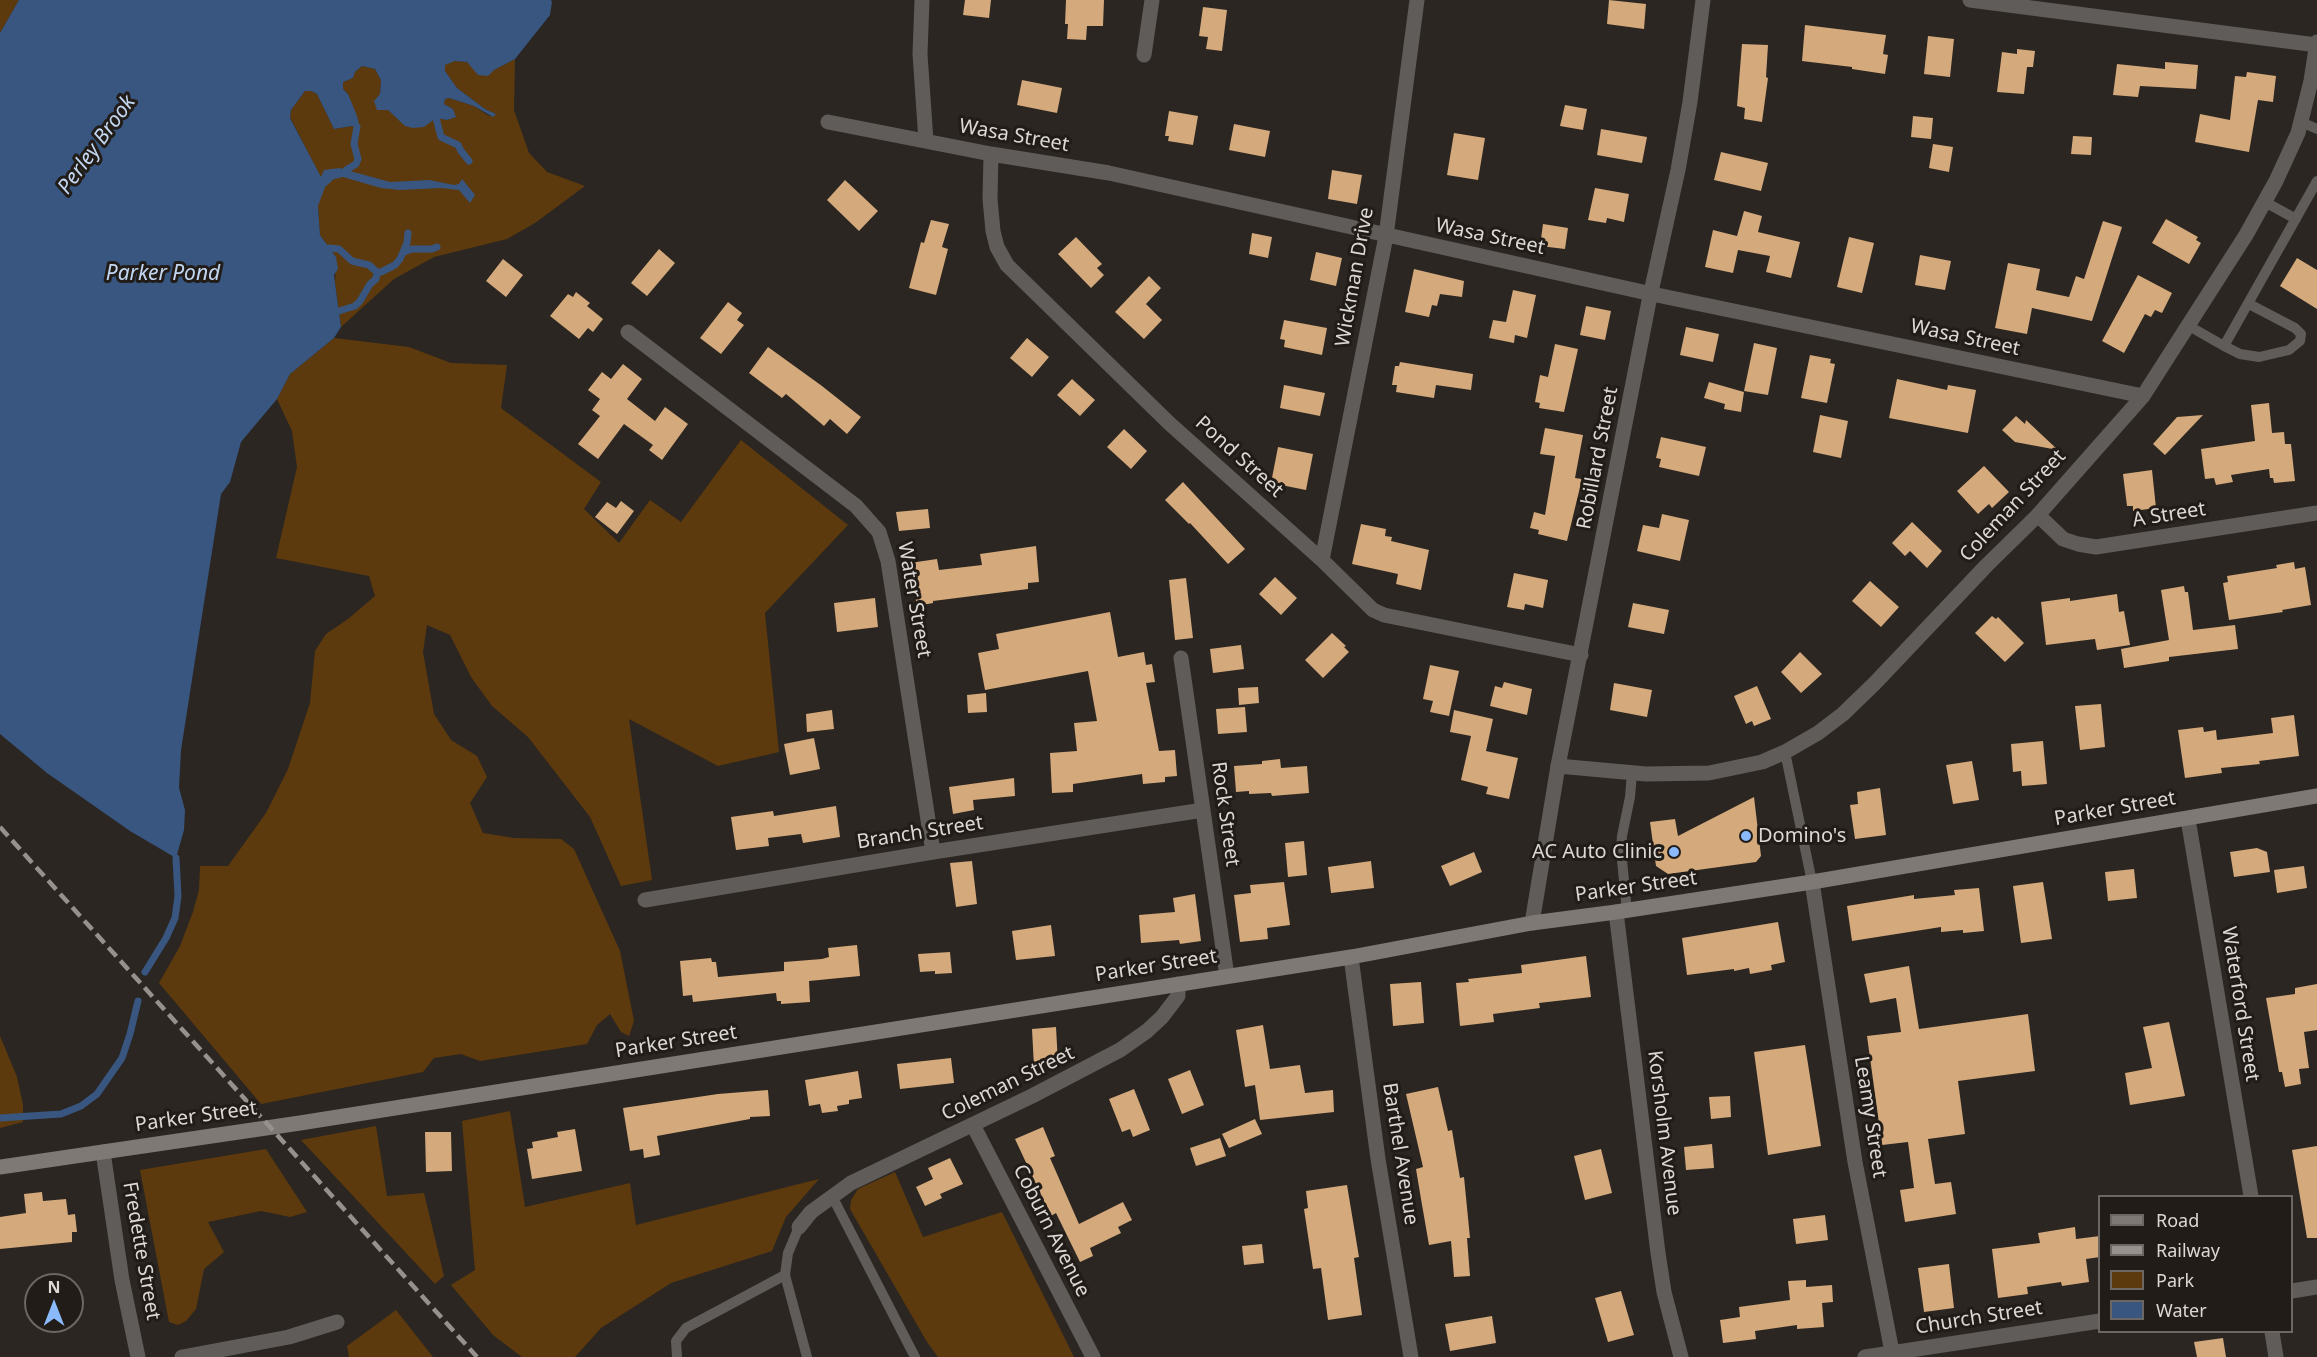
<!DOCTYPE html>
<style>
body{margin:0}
#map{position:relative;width:2317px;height:1357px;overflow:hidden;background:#2b2621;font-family:"Noto Sans",sans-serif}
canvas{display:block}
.legend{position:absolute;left:2098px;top:1195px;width:195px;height:138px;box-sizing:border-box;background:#211c17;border:2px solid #6c6763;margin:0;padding:8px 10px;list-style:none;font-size:18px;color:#dcd8d5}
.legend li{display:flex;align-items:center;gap:12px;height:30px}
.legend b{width:30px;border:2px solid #6c6763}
.north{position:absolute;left:24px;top:1273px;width:60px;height:60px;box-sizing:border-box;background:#211c17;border:2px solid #6c6763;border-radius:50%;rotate:0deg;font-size:16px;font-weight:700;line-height:24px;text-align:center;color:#dcd8d5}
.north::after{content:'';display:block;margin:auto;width:21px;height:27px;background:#8abafc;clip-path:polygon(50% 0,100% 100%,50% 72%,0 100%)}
</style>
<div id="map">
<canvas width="2317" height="1357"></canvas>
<ul class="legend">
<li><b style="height:8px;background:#7e7975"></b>Road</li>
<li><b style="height:8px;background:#96918d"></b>Railway</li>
<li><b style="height:16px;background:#5d3a0d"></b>Park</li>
<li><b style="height:16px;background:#385680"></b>Water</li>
</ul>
<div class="north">N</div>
</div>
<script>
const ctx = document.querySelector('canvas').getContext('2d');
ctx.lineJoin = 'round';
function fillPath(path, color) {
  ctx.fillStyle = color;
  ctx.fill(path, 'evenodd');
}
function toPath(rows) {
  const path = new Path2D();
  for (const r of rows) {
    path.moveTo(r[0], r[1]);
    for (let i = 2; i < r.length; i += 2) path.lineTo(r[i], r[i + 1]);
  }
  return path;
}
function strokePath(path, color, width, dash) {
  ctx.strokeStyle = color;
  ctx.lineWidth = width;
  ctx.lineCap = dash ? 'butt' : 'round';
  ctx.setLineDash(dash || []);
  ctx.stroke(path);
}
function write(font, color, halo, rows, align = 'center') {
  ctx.font = font + ' "Noto Sans",sans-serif';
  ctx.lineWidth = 6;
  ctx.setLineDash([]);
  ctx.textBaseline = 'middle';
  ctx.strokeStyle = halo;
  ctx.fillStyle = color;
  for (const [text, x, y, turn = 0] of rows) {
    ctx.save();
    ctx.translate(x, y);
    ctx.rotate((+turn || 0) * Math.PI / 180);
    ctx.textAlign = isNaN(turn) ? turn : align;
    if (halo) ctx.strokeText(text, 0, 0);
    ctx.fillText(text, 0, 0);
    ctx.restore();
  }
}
fillPath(toPath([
 [0,0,19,0,0,33],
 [515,59,514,110,529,153,547,172,585,186,535,223,507,239,434,257,394,279,341,327,335,283,336,257,320,235,318,206,321,178,290,117,291,110,305,91,311,91,317,94,334,129,352,126,348,94,343,89,343,82,353,78,355,72,362,66,375,69,381,80,380,94,388,110,406,126,436,118,447,120,455,117,453,109,444,104,445,99,449,98,474,106,489,116,496,114,485,109,457,88,445,71,445,64,455,61,467,62,473,68,494,70],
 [334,338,409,347,451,363,507,365,501,408,601,482,584,509,619,543,650,500,681,522,741,440,848,525,765,613,779,752,718,766,629,719,652,880,621,886,590,817,528,737,492,706,471,677,450,635,427,625,423,652,434,714,451,740,477,756,487,777,470,803,483,833,514,838,561,839,574,849,620,951,634,1021,629,1036,621,1032,610,1014,597,1025,587,1044,480,1061,461,1054,434,1058,423,1072,261,1104,159,983,180,946,193,912,199,890,200,866,228,866,266,813,288,769,310,703,315,651,326,634,348,619,375,596,369,576,276,558,297,467,292,431,277,399,290,374],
 [0,1036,17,1077,23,1105,23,1122,0,1128],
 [510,1111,525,1207,630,1183,636,1225,819,1179,786,1217,772,1251,671,1283,601,1328,575,1357,522,1357,493,1335,451,1285,475,1270,462,1121],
 [376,1126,387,1196,424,1193,444,1276,435,1284,301,1140],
 [266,1149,307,1212,290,1217,261,1211,208,1222,224,1252,204,1269,196,1309,186,1321,178,1325,169,1322,140,1170],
 [895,1172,923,1237,1002,1212,1074,1357,938,1357,927,1342,850,1209,851,1200,858,1189],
 [396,1310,433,1357,349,1357,347,1346]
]), '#5d3a0d');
fillPath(toPath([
 [19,0,551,0,552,2,550,15,515,59,494,70,488,76,478,75,467,62,455,61,445,65,445,71,457,88,485,109,496,114,493,117,474,106,449,98,445,99,444,104,453,109,456,117,447,120,436,118,424,127,413,128,405,126,388,110,377,110,374,101,380,94,381,80,375,69,362,66,355,72,353,78,343,82,343,89,348,94,357,116,359,124,357,127,352,126,334,129,317,94,311,91,305,91,291,110,290,118,321,177,324,170,339,168,390,182,429,180,454,185,459,184,462,179,475,195,470,203,459,190,441,188,400,190,381,188,343,177,334,179,325,187,318,206,320,235,336,257,338,269,334,275,335,283,341,327,334,338,290,374,277,399,241,442,230,482,221,494,181,750,179,788,185,810,184,830,176,858,130,831,47,773,0,734,0,33]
]), '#385680');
strokePath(toPath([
 [436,118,441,137,458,145,461,151,469,161],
 [346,170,356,164,358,159,354,144,357,127],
 [329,248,339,249,352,261,369,265,377,272,381,272,395,265,400,259,407,243,408,233],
 [404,252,412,249,432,249,437,247],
 [339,311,355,306,360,301,370,284,376,279,377,272],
 [145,972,166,938,175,918,178,896,176,858],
 [0,1118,61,1114,81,1106,97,1094,122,1058,130,1034,138,1001]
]), '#385680', 7);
fillPath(toPath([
 [965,0,991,0,989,18,963,15],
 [1066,0,1104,0,1103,26,1087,26,1086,40,1067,39,1068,24,1065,24],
 [1609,0,1646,4,1644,29,1607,24],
 [1203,7,1227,10,1222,51,1206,49,1208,37,1199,36],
 [1805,25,1886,35,1883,54,1888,55,1885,74,1852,69,1852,67,1802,61],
 [1928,36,1954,39,1950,77,1924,74],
 [1742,44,1768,45,1766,77,1768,78,1762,122,1744,119,1745,108,1737,106],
 [2017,49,2035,51,2033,67,2027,67,2024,94,1997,92,2002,52,2017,54],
 [2165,62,2198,65,2196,89,2140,86,2138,97,2113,95,2117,64,2165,69],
 [2247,72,2276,76,2273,102,2258,100,2249,152,2195,142,2200,114,2230,120,2235,76,2246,77],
 [1022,80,1062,88,1057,113,1017,105],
 [1565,105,1587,109,1583,130,1560,126],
 [1169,111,1198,116,1193,145,1168,141,1169,136,1165,136],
 [1913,116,1933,118,1931,139,1911,137],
 [1234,124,1270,131,1265,157,1229,150],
 [1601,129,1647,137,1642,163,1597,155],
 [1454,133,1485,138,1478,180,1447,175],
 [2073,136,2092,137,2091,155,2071,154],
 [1933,144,1953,147,1949,172,1929,168],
 [1721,152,1768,163,1761,191,1714,180],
 [1332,170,1362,175,1357,204,1328,199],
 [845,180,878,211,859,231,827,200],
 [1595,188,1629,194,1624,222,1607,218,1606,223,1588,220],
 [1744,211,1762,216,1758,232,1800,242,1791,278,1766,272,1770,256,1738,250,1733,273,1705,267,1713,230,1737,236],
 [2166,219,2198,237,2196,240,2201,243,2189,264,2152,243],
 [931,220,949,224,942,247,948,249,936,295,909,288,921,242,924,243],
 [2103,221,2122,227,2092,321,2032,308,2027,334,1995,328,2008,263,2040,269,2036,290,2069,297,2076,276,2084,279],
 [1543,224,1568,228,1565,249,1540,246],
 [1252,233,1272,237,1268,258,1249,254],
 [1076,237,1102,264,1097,268,1104,275,1091,288,1058,254],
 [1849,237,1874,243,1862,293,1837,287],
 [659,249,675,263,647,296,631,283],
 [1316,252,1342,258,1336,286,1310,280],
 [1920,255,1951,261,1945,290,1915,285],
 [2297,258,2317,270,2317,309,2280,286],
 [503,259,523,275,506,297,486,281],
 [1414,269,1464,281,1462,297,1440,294,1437,306,1432,305,1429,317,1405,312],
 [2138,275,2172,293,2162,313,2155,310,2151,317,2145,314,2124,353,2102,341],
 [1149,276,1161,288,1146,304,1162,320,1144,339,1115,312],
 [1513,290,1536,295,1527,338,1515,335,1514,343,1489,338,1493,320,1506,322],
 [576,292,590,303,587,306,603,319,593,332,588,328,579,339,550,316,568,294,573,297],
 [728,302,742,313,737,320,744,325,721,354,700,338],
 [1586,306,1611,311,1605,340,1580,335],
 [1284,320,1327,328,1322,355,1284,347,1285,340,1280,339],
 [1686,327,1719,334,1713,362,1680,355],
 [1027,338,1049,357,1032,377,1010,358],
 [1754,343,1777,348,1768,395,1744,391],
 [1555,344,1578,349,1564,412,1539,408,1540,403,1535,402,1540,375,1548,377],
 [768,347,822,386,861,417,847,434,830,419,824,426,786,394,782,398,749,373],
 [1810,355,1831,359,1830,363,1835,364,1827,403,1801,398],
 [1400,362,1473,374,1471,390,1436,385,1434,398,1396,392,1397,385,1392,385,1395,366,1399,366],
 [623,364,642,379,627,399,655,421,665,407,688,424,662,460,649,450,653,445,624,424,598,459,578,444,600,416,592,410,600,399,588,390,602,372,611,379],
 [1072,379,1095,400,1080,416,1057,395],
 [1897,379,1947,390,1948,385,1976,390,1968,433,1889,418],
 [1709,382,1744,392,1741,412,1724,409,1725,404,1704,398],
 [1284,385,1325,393,1320,416,1280,408],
 [2269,403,2272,433,2284,432,2285,444,2291,444,2295,481,2274,483,2273,478,2270,478,2269,469,2231,475,2233,482,2216,485,2214,478,2205,479,2201,449,2255,441,2251,405],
 [1820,415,1848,421,1841,458,1813,452],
 [2203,415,2165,455,2153,444,2177,417],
 [2016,416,2025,424,2026,420,2058,450,2015,442,2002,430],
 [1545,428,1583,435,1575,478,1582,479,1567,541,1538,534,1539,530,1530,528,1534,512,1545,515,1555,456,1540,454],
 [1124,429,1147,451,1131,469,1107,447],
 [1661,437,1706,447,1699,476,1659,467,1661,459,1656,458],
 [1278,447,1313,454,1306,490,1271,483],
 [1984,466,2009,492,1992,508,1989,504,1978,514,1957,491],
 [2152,470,2156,508,2133,511,2133,506,2127,506,2123,474],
 [1183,482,1245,549,1228,564,1190,523,1189,524,1165,500],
 [621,501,634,511,617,534,595,517,607,502,616,508],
 [928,509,930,528,899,531,896,512],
 [1662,514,1689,520,1680,561,1637,551,1643,525,1659,528],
 [1912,522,1942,551,1927,568,1910,551,1905,556,1892,543],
 [1361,524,1386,529,1385,536,1392,537,1391,541,1429,550,1421,590,1396,584,1398,574,1352,564],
 [1036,546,1039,582,1028,583,1028,589,933,601,933,603,917,606,910,563,937,559,939,570,982,565,980,554],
 [2294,562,2295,569,2305,567,2311,605,2282,610,2283,612,2229,620,2223,583,2228,582,2227,576,2277,568,2276,565],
 [1514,573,1548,580,1543,608,1525,604,1524,610,1507,607],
 [1275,577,1297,598,1281,615,1259,594],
 [1186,578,1193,638,1175,640,1169,580],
 [1870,581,1899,607,1881,627,1852,601],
 [2184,586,2185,592,2188,592,2193,630,2235,625,2238,649,2169,657,2169,661,2124,668,2121,649,2169,640,2161,590],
 [2117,594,2119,612,2124,611,2130,645,2097,650,2095,639,2046,645,2041,602,2070,598,2070,601],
 [875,598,878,627,837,632,834,603],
 [1633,603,1669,610,1664,634,1628,627],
 [1110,612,1118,657,1144,652,1146,665,1152,664,1155,682,1146,683,1159,751,1175,750,1177,776,1165,777,1165,782,1143,784,1142,774,1073,784,1073,792,1052,793,1050,753,1077,751,1074,723,1097,721,1088,671,985,690,978,653,999,649,996,634],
 [1992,616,1996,619,1998,617,2024,643,2005,662,1975,633],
 [1332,633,1346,646,1344,647,1349,652,1323,678,1305,660],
 [1241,645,1244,669,1213,673,1210,649],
 [1800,652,1822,674,1801,693,1781,672],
 [1430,665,1459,671,1449,716,1430,712,1433,701,1423,699],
 [1504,682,1532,689,1527,715,1490,706,1495,686,1502,688],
 [1614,683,1652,690,1647,717,1610,710],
 [1757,686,1771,719,1754,726,1752,721,1746,724,1734,696],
 [1258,687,1259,703,1239,705,1238,688],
 [986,693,987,712,968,713,967,695],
 [2101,704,2105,747,2080,750,2075,706],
 [1245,707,1247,732,1218,734,1216,709],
 [832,710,834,729,807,732,806,714],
 [1454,710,1493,719,1486,751,1518,758,1509,799,1486,794,1488,787,1461,780,1471,736,1450,732],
 [2294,715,2299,756,2259,761,2260,764,2221,768,2222,773,2185,778,2178,730,2203,727,2204,732,2216,730,2217,740,2273,733,2271,718],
 [814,738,820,769,790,775,784,744],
 [2043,741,2047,784,2022,786,2021,771,2013,772,2011,744],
 [1280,759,1281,768,1307,766,1309,793,1272,796,1271,793,1249,794,1249,791,1236,792,1234,766,1262,764,1262,761],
 [1972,761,1979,800,1953,804,1946,765],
 [1014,778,1015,796,973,800,974,810,953,814,949,787],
 [1880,788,1886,835,1855,839,1850,805,1858,804,1857,792],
 [1754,797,1761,856,1756,862,1668,874,1656,866,1650,822,1675,819,1678,836],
 [836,806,840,837,803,843,801,834,768,838,769,846,736,850,731,817,773,811,774,816],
 [1304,841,1307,875,1288,877,1285,843],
 [2257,848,2267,852,2270,872,2234,877,2230,852],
 [1474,852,1482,872,1450,886,1441,866],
 [972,861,977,904,956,907,950,863],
 [1371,861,1374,888,1331,893,1328,867],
 [2304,866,2307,888,2277,893,2274,870],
 [2134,869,2137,898,2108,901,2105,872],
 [1284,882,1290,925,1267,928,1268,939,1240,942,1234,895,1251,893,1250,885],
 [2043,882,2052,939,2021,943,2013,886],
 [1979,888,1984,931,1963,933,1963,930,1941,932,1941,927,1852,941,1847,906,1914,895,1914,899,1955,895,1954,890],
 [1195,894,1201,941,1180,944,1179,940,1141,943,1139,915,1175,912,1173,898],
 [1778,922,1785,962,1771,965,1772,970,1750,974,1749,968,1734,971,1734,969,1687,975,1682,938],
 [1051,925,1055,956,1016,960,1012,931],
 [857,945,860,976,809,981,810,1002,781,1004,781,1001,777,1001,776,993,693,1002,692,995,683,996,680,961,711,958,712,962,716,962,718,977,784,971,784,962,822,959,829,957,828,948],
 [950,952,952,973,935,974,935,971,920,972,918,954],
 [1586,956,1591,997,1539,1003,1540,1008,1493,1014,1494,1022,1460,1026,1456,983,1469,982,1468,979,1522,973,1521,965],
 [1909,966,1919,1029,2028,1014,2035,1071,1958,1081,1965,1134,1928,1139,1935,1184,1951,1182,1956,1214,1905,1222,1900,1190,1914,1188,1908,1142,1882,1145,1867,1036,1901,1032,1896,998,1870,1003,1864,974],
 [1421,982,1424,1023,1393,1026,1390,984],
 [2317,984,2317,1030,2304,1032,2309,1068,2299,1069,2301,1084,2285,1087,2282,1072,2279,1072,2266,998,2295,994,2295,988],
 [2169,1022,2185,1096,2130,1105,2125,1073,2152,1068,2143,1027],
 [1263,1025,1270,1069,1300,1065,1305,1093,1333,1090,1334,1112,1260,1120,1255,1085,1245,1087,1236,1030],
 [1056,1027,1058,1064,1034,1067,1032,1029],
 [1805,1045,1821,1146,1768,1155,1754,1052],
 [951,1058,954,1083,900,1089,897,1064],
 [1190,1070,1204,1105,1182,1114,1168,1079],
 [858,1071,862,1098,849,1100,849,1104,837,1106,838,1111,822,1113,820,1104,809,1106,805,1080],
 [1438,1087,1448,1131,1452,1130,1460,1178,1464,1177,1470,1238,1467,1238,1470,1276,1454,1277,1451,1241,1429,1245,1421,1199,1416,1169,1423,1167,1406,1094],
 [1134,1089,1150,1130,1133,1137,1130,1129,1122,1132,1109,1099],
 [768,1090,770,1116,750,1117,750,1119,657,1136,660,1155,644,1158,643,1149,630,1151,623,1108,718,1094],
 [1730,1096,1731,1117,1711,1119,1709,1097],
 [1255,1119,1262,1134,1229,1148,1222,1134],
 [1043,1127,1055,1156,1050,1158,1079,1224,1123,1202,1132,1220,1118,1227,1121,1233,1090,1248,1093,1256,1080,1262,1056,1213,1051,1216,1015,1139],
 [575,1129,582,1171,532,1179,527,1149,533,1148,532,1142,558,1137,557,1132],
 [425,1132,451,1132,452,1171,426,1172],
 [1220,1138,1226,1156,1196,1166,1190,1148],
 [1712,1144,1714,1168,1686,1170,1684,1147],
 [2317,1146,2317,1238,2307,1238,2292,1150],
 [1601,1149,1612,1193,1585,1200,1574,1156],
 [950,1158,963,1184,940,1194,942,1198,925,1206,916,1187,933,1179,928,1168],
 [1347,1185,1359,1257,1354,1258,1362,1315,1328,1320,1321,1268,1313,1269,1304,1209,1308,1208,1306,1191],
 [42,1192,43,1201,66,1199,68,1215,75,1214,77,1232,72,1232,72,1242,0,1249,0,1217,26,1213,24,1194],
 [1825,1215,1828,1240,1796,1244,1793,1219],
 [2075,1227,2076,1239,2100,1236,2100,1257,2086,1259,2089,1282,2062,1286,2061,1282,2027,1287,2028,1294,1998,1298,1992,1249,2040,1243,2038,1233],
 [1262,1244,1264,1263,1244,1265,1242,1246],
 [1949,1264,1954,1308,1924,1312,1918,1268],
 [1806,1280,1806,1287,1832,1285,1833,1302,1822,1303,1824,1327,1797,1329,1797,1325,1755,1331,1756,1339,1723,1343,1720,1320,1740,1317,1739,1307,1790,1300,1788,1281],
 [1621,1291,1634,1335,1608,1342,1595,1298],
 [1492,1316,1496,1343,1450,1351,1445,1324],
 [2223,1338,2226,1357,2197,1357,2194,1342]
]), '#d4a97c');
strokePath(toPath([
 [2301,122,2317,129],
 [2265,202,2296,219],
 [2249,304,2295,328,2301,334,2300,341,2289,350,2259,357,2240,354,2224,346,2317,181],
 [2189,326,2224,346],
 [1785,752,1812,882],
 [1627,911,1621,850,1622,836,1630,797,1632,773],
 [832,1196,915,1357],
 [799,1227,788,1253,785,1275,807,1357],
 [677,1357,676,1341,686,1328,785,1275]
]), '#5f5c59', 10);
strokePath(toPath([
 [922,0,920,54,926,141],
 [1970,0,2317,45],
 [1144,55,1152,0],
 [828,122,991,154,1109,173,1652,294,2143,396],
 [991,154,990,199,993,231,997,247,1007,265,1169,423,1322,560,1373,610,1384,615,1581,655],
 [628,332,856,506,879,532,888,561,933,852],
 [2038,515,2063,539,2078,544,2096,547,2317,513],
 [1322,560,1386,236,1417,0],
 [1181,658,1227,976],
 [1558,766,1649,301,1678,170,1690,102,1703,0],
 [1812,882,1855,1162,1893,1357],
 [645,900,933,852,1203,810],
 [1616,912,1658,1253,1664,1292,1681,1357],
 [1351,957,1378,1159,1411,1357],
 [973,1125,1093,1357],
 [103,1152,122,1280,138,1357],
 [799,1227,811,1212,851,1183,1032,1096,1120,1050,1147,1031,1162,1017,1178,996,1178,984],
 [2292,1291,2317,1287],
 [182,1357,289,1337,337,1322],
 [1865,1357,2100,1321]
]), '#5f5c59', 15);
strokePath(toPath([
 [2188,819,2251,1196],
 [1532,923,1558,766,1646,774,1709,773,1762,762,1785,752,1818,733,1843,714,1875,683,1986,566,2038,515,2143,396,2246,235,2276,181,2298,133,2311,81,2317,42],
 [2272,1332,2276,1357]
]), '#5f5c59', 15);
strokePath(toPath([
 [0,1167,300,1123,1351,957,1532,923,1616,912,1812,882,2317,796]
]), '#7e7975', 15);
strokePath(toPath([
 [0,827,477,1357]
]), '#96918d', 4.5, [12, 6]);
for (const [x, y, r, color] of [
 [1746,836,6,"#8abafc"],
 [1674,852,6,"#8abafc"]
]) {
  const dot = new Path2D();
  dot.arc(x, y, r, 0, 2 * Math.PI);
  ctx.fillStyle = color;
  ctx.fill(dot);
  strokePath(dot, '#211c17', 2);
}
write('20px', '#dcd8d5', '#211c17', [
 ["Wasa Street",1014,136,10],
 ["Wasa Street",1490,237,12],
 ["Wickman Drive",1355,277,-80],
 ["Wasa Street",1965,338,12],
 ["Pond Street",1239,457,42],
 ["Robillard Street",1598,458,-79],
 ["Coleman Street",2013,506,-47],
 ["A Street",2169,515,-9],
 ["Water Street",914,600,80],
 ["Parker Street",2115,809,-10],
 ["Rock Street",1225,814,82],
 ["Branch Street",920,833,-9],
 ["Parker Street",1636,887,-8],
 ["Parker Street",1156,966,-9],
 ["Waterford Street",2240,1004,81],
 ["Parker Street",676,1042,-9],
 ["Coleman Street",1008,1084,-26],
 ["Parker Street",196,1117,-8],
 ["Leamy Street",1870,1117,81],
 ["Korsholm Avenue",1664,1133,83],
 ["Barthel Avenue",1400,1154,81],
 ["Coburn Avenue",1051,1231,63],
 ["Fredette Street",141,1251,80],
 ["Church Street",1979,1318,-9]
]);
write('20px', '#dcd8d5', '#211c17', [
 ["Domino's",1758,836],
 ["AC Auto Clinic",1662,852,"right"]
], 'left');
write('italic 21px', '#c3d6f1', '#211c17', [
 ["Perley Brook",97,145,-54],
 ["Parker Pond",163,274]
]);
</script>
